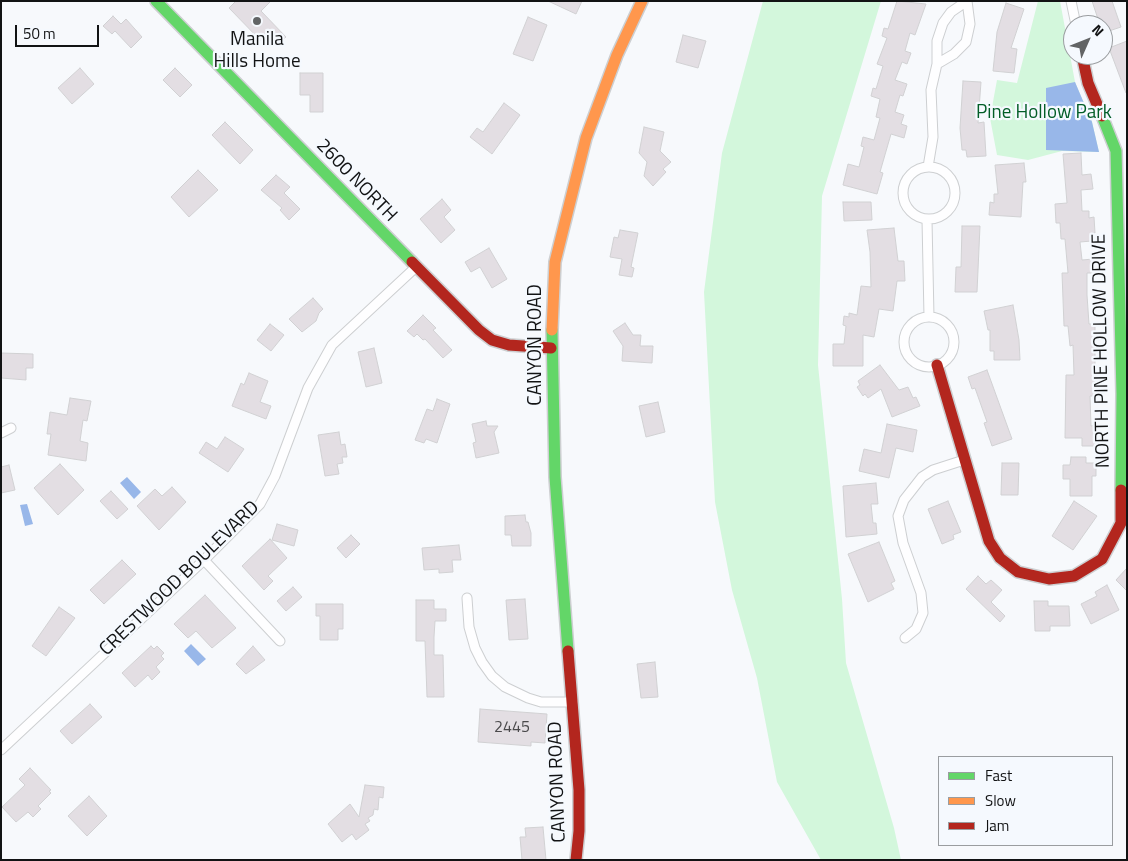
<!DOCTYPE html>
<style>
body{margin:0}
#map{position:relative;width:1128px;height:861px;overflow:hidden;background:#f7f9fc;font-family:"Titillium Web",sans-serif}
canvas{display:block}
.frame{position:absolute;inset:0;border:2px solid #121314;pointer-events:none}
.legend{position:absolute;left:938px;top:756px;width:175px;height:90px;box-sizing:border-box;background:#f5f9fe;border:1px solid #9a9da0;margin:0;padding:6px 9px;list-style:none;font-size:15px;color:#121314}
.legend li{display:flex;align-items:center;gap:10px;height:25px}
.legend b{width:25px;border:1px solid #9a9da0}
.north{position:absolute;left:1063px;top:15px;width:50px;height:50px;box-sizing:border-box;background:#f5f9fe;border:1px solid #9a9da0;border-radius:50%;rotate:46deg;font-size:14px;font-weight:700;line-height:20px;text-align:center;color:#121314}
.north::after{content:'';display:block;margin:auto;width:18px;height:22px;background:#626465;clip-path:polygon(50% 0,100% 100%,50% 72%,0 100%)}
.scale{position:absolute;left:15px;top:25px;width:84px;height:22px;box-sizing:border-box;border:2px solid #121314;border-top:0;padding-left:6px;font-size:15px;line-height:18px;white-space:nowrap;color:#121314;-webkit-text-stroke:4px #f5f9fe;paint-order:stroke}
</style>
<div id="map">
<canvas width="1128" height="861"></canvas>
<div class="frame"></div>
<ul class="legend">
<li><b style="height:6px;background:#63d668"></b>Fast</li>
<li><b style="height:6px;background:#ff974d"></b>Slow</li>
<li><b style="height:6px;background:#b3261e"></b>Jam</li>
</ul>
<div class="north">N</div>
<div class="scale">50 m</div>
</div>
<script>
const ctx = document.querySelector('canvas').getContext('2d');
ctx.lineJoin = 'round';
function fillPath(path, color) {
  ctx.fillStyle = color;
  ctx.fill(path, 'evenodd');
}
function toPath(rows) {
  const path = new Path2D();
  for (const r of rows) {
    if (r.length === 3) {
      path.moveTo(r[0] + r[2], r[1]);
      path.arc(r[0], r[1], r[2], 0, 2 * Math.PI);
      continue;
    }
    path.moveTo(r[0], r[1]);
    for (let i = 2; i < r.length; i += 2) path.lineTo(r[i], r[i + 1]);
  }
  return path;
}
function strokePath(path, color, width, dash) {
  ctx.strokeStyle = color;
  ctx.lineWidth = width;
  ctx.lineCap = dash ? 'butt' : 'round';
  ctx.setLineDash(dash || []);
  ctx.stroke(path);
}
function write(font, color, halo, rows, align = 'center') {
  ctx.font = font + ' "Titillium Web",sans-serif';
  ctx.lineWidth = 4.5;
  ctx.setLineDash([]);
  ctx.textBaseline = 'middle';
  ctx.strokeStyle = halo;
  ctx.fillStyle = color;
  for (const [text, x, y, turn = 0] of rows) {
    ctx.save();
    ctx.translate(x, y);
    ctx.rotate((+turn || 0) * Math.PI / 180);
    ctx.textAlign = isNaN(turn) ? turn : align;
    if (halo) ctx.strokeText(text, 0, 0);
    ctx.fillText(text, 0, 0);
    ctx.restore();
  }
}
fillPath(toPath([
 [763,1,881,1,822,196,818,365,842,599,846,663,894,828,901,860,821,860,777,782,757,678,732,590,715,502,704,292,722,153],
 [1038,1,1060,1,1075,82,1092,122,1099,152,1062,151,1028,160,997,155,990,118,997,80,1017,83]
]), '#d3f7dc');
fillPath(toPath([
 [1075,82,1092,122,1099,152,1046,150,1046,88],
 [127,477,141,492,134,499,120,483],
 [27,504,33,524,25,526,20,505],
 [191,644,206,659,198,666,184,651]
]), '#98b7e9');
const building = toPath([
 [236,1,271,1,261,11,286,37,277,46,269,37,263,43,229,8,236,1],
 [548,1,582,1,576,14,548,1],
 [897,1,926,4,915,35,910,33,905,51,911,53,907,64,902,62,895,80,907,84,903,96,900,95,895,112,904,115,901,124,907,126,904,138,891,134,880,172,883,173,877,194,843,185,848,164,859,167,864,147,861,146,863,137,874,140,880,118,876,117,880,99,871,96,873,88,876,89,883,66,877,64,887,38,882,36,884,28,888,29,897,1],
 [1092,1,1112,1,1121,27,1103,33,1103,25,1100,25,1092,1],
 [1006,3,1024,9,1011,48,1017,49,1014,73,993,71,997,32,1006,3],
 [113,16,121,24,126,19,142,37,131,48,115,31,112,34,103,26,113,16],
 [528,17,547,25,533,61,513,54,528,17],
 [683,35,706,41,698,68,676,62,683,35],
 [1127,41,1127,93,1126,93,1109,48,1127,41],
 [80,68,94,84,72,104,58,88,80,68],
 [175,68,192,85,180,97,163,80,175,68],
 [300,73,323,73,323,112,310,112,310,95,300,95,300,73],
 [963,81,981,82,978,123,984,122,986,156,967,157,966,150,962,150,960,128,963,81],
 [504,103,520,115,492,154,470,137,477,128,483,132,504,103],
 [225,122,253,150,240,164,212,135,225,122],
 [644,127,664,132,660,151,671,162,663,169,666,172,653,186,644,176,647,162,639,153,644,127],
 [1081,153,1082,175,1091,174,1093,189,1081,190,1082,211,1089,211,1089,218,1094,217,1095,233,1092,233,1092,241,1080,242,1082,260,1093,259,1094,273,1087,273,1087,295,1089,324,1095,324,1095,396,1090,396,1091,426,1096,425,1097,446,1082,446,1082,438,1065,438,1066,375,1074,375,1073,345,1070,346,1068,326,1064,326,1062,273,1068,273,1065,239,1061,239,1060,223,1056,223,1055,204,1067,203,1063,154,1081,153],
 [1024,163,1026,182,1023,182,1021,217,989,215,990,202,994,203,994,194,998,194,995,165,1024,163],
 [198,170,218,190,189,217,171,197,198,170],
 [276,175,290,187,284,193,300,209,289,220,280,210,282,208,261,190,276,175],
 [442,199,451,210,444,217,455,230,441,243,420,219,442,199],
 [843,202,871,202,872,220,844,221,843,202],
 [962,226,980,226,977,292,955,292,956,267,961,267,962,226],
 [894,228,898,261,904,261,905,281,897,281,893,311,879,309,874,337,863,335,863,366,833,366,833,344,844,344,846,326,843,325,844,316,849,317,849,313,857,315,861,286,871,287,870,252,867,230,894,228],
 [620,230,638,233,631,267,634,268,632,277,619,275,622,259,610,257,614,237,618,238,620,230],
 [489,248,507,279,492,288,480,267,471,272,465,262,489,248],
 [313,298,323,309,319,313,316,321,302,332,289,319,313,298],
 [1013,305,1019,340,1020,360,994,360,994,351,990,351,990,330,988,330,984,311,1013,305],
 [423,315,436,328,433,330,452,350,443,358,425,339,423,340,417,334,414,337,407,331,423,315],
 [625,323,633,335,641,335,640,346,653,346,652,363,622,361,623,346,613,331,625,323],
 [270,324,284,335,271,351,257,340,270,324],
 [374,348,382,383,366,387,358,352,374,348],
 [1,353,33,354,33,368,26,368,26,380,1,378,1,353],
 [880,365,899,390,908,387,913,398,916,397,920,406,892,417,881,389,868,398,865,394,863,396,857,387,860,385,858,381,880,365],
 [987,370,1012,439,992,446,984,423,987,422,975,388,972,389,968,377,987,370],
 [249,373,268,381,260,402,271,406,266,419,232,406,241,383,244,385,249,373],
 [70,398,91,401,87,421,83,420,80,441,88,443,86,461,48,455,51,434,47,434,50,412,67,415,70,398],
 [437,399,450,404,437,443,426,439,424,443,415,440,427,409,433,411,437,399],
 [658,402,665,432,646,437,639,406,658,402],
 [486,421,487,426,498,426,494,432,499,453,476,458,473,443,476,442,472,424,486,421],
 [887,424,917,430,913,452,896,448,889,478,859,471,864,449,881,453,887,424],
 [339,432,341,445,345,444,347,457,342,457,343,463,337,464,339,474,325,476,318,435,339,432],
 [225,437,244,449,228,472,199,453,206,442,217,449,225,437],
 [1071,457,1086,457,1086,463,1096,463,1096,476,1092,476,1092,496,1070,496,1070,479,1063,479,1063,465,1070,465,1071,457],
 [1002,463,1019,463,1018,495,1001,495,1002,463],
 [60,464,84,490,58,515,34,488,60,464],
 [9,465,15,490,1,493,1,467,9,465],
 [876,483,878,504,871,504,873,523,876,523,877,534,846,537,843,486,876,483],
 [172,487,186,502,159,530,137,506,155,489,162,496,172,487],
 [111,491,128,509,117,519,100,501,111,491],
 [948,501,961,532,953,535,954,539,942,544,928,509,948,501],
 [1074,501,1097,516,1073,550,1052,536,1074,501],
 [525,515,526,522,528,522,531,533,531,546,512,546,511,535,505,535,505,516,525,515],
 [277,524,298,530,294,546,272,540,277,524],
 [351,535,360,544,346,558,337,548,351,535],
 [270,539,287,558,268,576,273,581,264,590,242,566,270,539],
 [879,542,895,581,891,583,894,589,868,602,848,554,879,542],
 [459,545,461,560,452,560,453,572,439,573,439,569,424,570,422,548,459,545],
 [122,560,136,574,104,604,90,590,122,560],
 [1127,568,1127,591,1116,580,1127,568],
 [978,576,986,584,991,580,1002,590,991,602,1005,616,1000,622,966,589,978,576],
 [1107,585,1119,610,1091,624,1081,604,1097,596,1095,592,1107,585],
 [293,587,302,597,286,611,277,601,293,587],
 [205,595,236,628,212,648,196,631,188,638,174,624,205,595],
 [525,599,528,639,509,640,506,600,525,599],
 [416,600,434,600,434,609,446,609,446,621,435,621,434,637,434,655,443,655,444,697,427,697,425,641,416,641,416,600],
 [1034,601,1048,601,1048,606,1069,606,1070,626,1050,626,1050,631,1035,631,1034,601],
 [316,604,343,604,343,629,338,629,338,640,320,640,320,616,316,616,316,604],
 [59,607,75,618,46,656,32,646,59,607],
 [151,646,154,649,157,646,164,653,161,656,164,659,156,667,160,672,152,680,148,675,135,687,122,673,151,646],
 [253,646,265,660,246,674,236,664,253,646],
 [655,662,658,697,641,698,637,664,655,662],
 [90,704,102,717,72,744,60,731,90,704],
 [480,709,547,714,545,743,531,742,531,746,478,742,480,709],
 [30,768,51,790,49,791,51,793,38,806,41,809,33,817,28,812,16,822,2,807,25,785,19,779,30,768],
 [365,785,384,787,383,798,379,797,378,810,374,809,373,815,368,818,370,821,365,824,369,830,356,840,352,834,342,842,328,824,350,804,359,817,365,785],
 [89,796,107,816,87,836,68,816,89,796],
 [543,827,546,860,522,860,520,837,526,837,525,828,543,827]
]);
fillPath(building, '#e3dee3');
strokePath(building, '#d1d1d3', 1);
const street = toPath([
 [1071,1,1076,25],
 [937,64,954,54,966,42,970,24,967,1],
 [928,167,933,137,931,90,937,64,937,41,943,23,951,12,967,1],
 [929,193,26],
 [927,220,929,317],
 [929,342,25],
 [1,433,11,428],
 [204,560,280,641],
 [467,598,469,627,475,648,482,662,492,676,505,687,528,698,541,702,573,702],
 [905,638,916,629,923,613,921,593,903,543,898,516,904,500,922,477,933,470,964,460],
 [1,750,204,560,260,504,275,476,308,388,332,345,416,267]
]);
const fast = toPath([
 [156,1,412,262],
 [1102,116,1116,151,1122,394,1121,490],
 [552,330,555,477,568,651]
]);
const slow = toPath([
 [552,330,555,262,586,138,617,55,642,1]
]);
const jam = toPath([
 [1082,55,1088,83,1102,116],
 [412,262,479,330,492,340,509,345,551,348],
 [937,365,989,541,1000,558,1018,572,1049,579,1074,576,1102,559,1121,523,1121,490],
 [568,651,579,790,579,831,576,860]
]);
strokePath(street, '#cdcfd1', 11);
strokePath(fast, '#cdcfd1', 14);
strokePath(slow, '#cdcfd1', 14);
strokePath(jam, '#cdcfd1', 14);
strokePath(street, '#fefeff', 9);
strokePath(fast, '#63d668', 11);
strokePath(slow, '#ff974d', 11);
strokePath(jam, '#b3261e', 11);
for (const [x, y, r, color] of [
 [257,21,5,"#626465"]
]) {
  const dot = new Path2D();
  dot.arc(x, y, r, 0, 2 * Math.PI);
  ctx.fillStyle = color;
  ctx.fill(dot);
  strokePath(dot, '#f5f9fe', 2);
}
write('16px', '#4a494b', null, [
 ["2445",512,728]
]);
write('19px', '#121314', '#f5f9fe', [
 ["Manila",257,40],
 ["Hills Home",257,62]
]);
write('19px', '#025d27', '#f5f9fe', [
 ["Pine Hollow Park",1044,113]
]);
write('19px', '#121314', '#f5f9fe', [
 ["2600 NORTH",356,181,46],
 ["CANYON ROAD",536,345,-90],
 ["NORTH PINE HOLLOW DRIVE",1102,351,-91],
 ["CRESTWOOD BOULEVARD",180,579,-44],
 ["CANYON ROAD",558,782,-92]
]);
</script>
